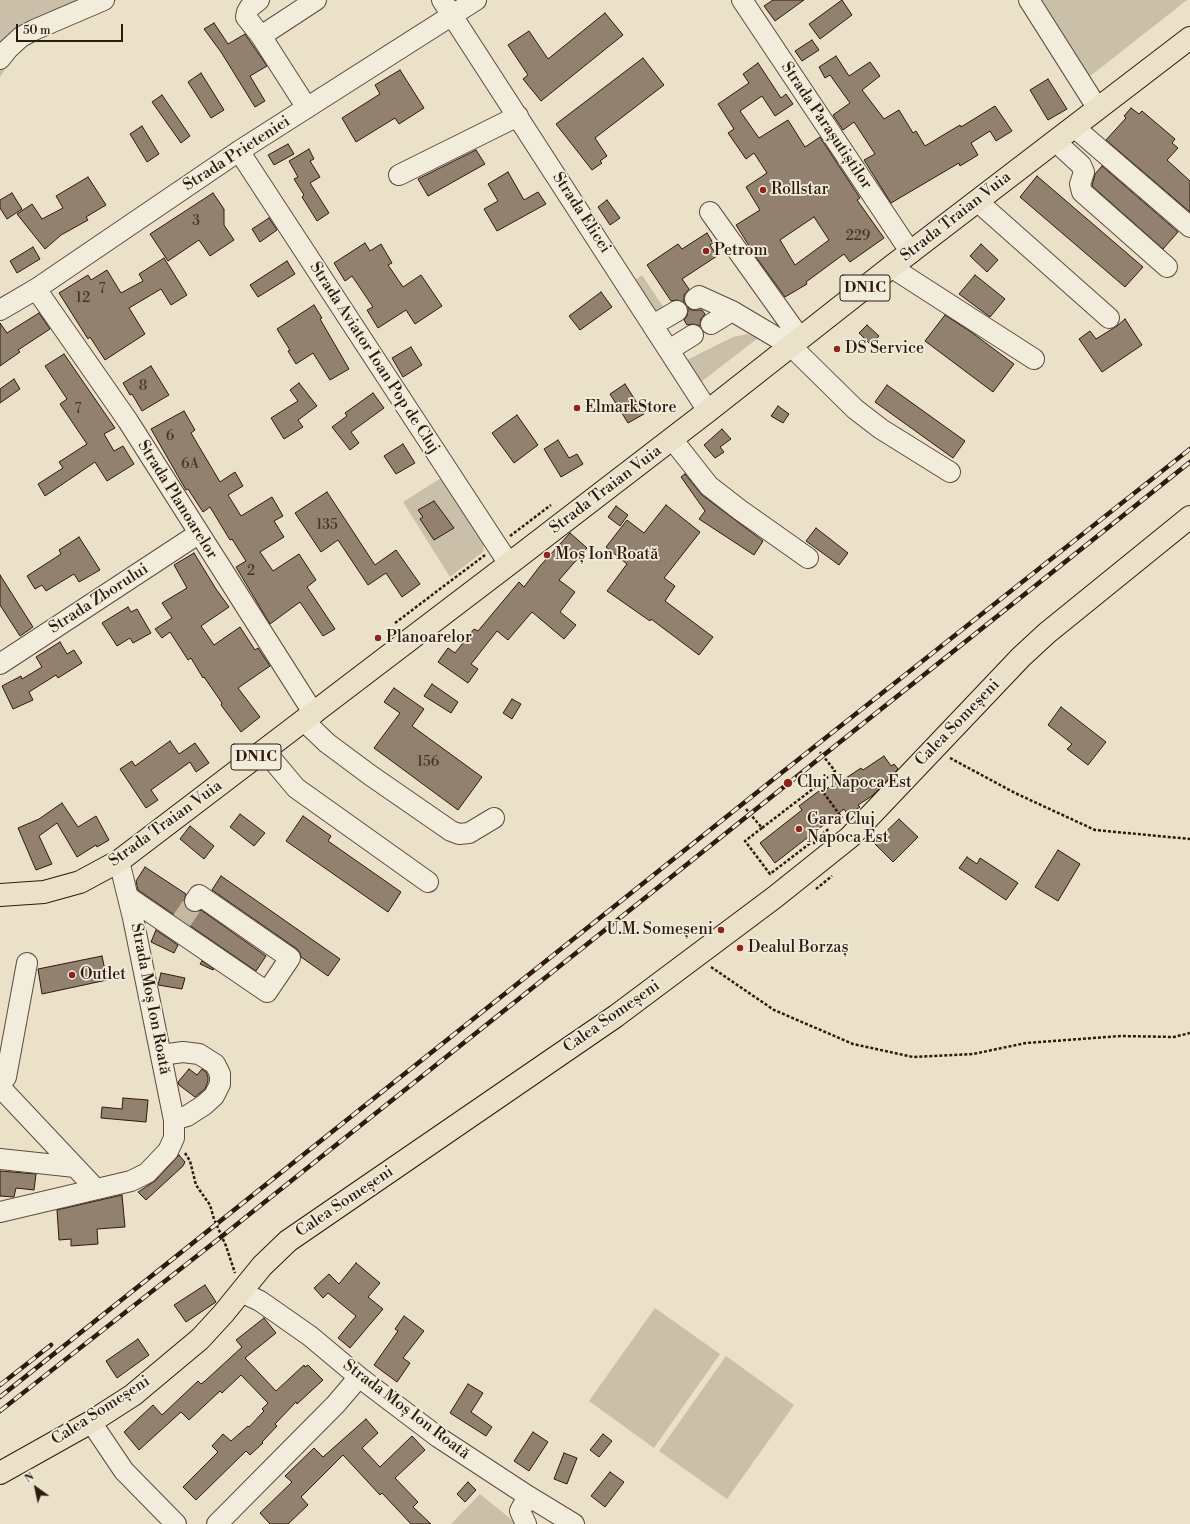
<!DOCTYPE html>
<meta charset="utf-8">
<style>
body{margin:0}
#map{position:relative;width:1190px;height:1524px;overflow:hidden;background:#eae1c8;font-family:"Libre Bodoni",serif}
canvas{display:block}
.north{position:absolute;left:16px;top:1468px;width:40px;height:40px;-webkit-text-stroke:3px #f1ecdb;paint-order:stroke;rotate:327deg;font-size:11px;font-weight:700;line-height:16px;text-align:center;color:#30190d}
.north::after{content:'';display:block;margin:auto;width:14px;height:18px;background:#30190d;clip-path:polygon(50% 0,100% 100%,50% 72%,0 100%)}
.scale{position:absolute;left:16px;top:24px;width:107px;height:18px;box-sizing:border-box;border:2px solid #30190d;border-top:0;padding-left:5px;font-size:12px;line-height:14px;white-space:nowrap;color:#30190d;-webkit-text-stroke:3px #f1ecdb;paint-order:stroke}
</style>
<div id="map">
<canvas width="1190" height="1524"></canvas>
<div class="north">N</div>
<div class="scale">50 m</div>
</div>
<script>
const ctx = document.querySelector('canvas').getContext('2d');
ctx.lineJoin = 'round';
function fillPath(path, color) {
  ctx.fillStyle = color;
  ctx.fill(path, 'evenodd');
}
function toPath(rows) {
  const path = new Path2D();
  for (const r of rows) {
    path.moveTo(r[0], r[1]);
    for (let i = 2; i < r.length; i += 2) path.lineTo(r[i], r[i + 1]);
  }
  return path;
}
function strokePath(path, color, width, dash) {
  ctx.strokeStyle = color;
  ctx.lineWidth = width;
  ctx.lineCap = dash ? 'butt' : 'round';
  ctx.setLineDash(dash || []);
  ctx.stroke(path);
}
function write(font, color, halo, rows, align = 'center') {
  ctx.font = font + ' "Libre Bodoni",serif';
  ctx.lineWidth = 3.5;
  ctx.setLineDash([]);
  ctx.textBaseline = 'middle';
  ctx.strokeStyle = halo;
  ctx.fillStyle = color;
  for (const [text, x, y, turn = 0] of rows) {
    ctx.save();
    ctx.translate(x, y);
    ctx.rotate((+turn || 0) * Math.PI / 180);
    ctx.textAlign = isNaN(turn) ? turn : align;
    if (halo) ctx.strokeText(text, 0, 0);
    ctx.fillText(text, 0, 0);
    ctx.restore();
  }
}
fillPath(toPath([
 [0,0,117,0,96,14,21,46,0,77],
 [1039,0,1187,0,1089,77],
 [642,275,664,308,654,314,632,282],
 [747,334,758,338,701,382,687,360,733,337],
 [441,478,484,543,483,552,450,577,403,502],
 [655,1308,720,1354,654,1448,589,1401],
 [726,1356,794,1405,727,1499,659,1451],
 [480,1494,517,1524,451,1524]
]), '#cabfa8');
const building = toPath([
 [773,0,804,0,775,21,764,6,773,0],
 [842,0,852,15,820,39,809,24,842,0],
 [605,13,623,35,541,101,523,79,528,75,508,45,529,31,548,59,605,13],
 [214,23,228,44,245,34,267,66,250,76,265,101,255,107,221,52,204,29,214,23],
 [812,40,819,50,802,61,795,51,812,40],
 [836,56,849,76,870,62,880,76,862,90,884,119,899,110,913,133,916,131,925,146,960,125,961,127,995,106,1012,131,996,141,990,131,971,143,978,155,960,166,959,163,891,203,864,160,875,154,854,122,843,130,833,115,850,103,830,75,825,78,819,67,836,56],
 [643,58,664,85,595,138,607,156,600,161,602,163,592,170,556,124,643,58],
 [758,63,781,98,786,94,793,104,775,116,762,96,740,111,759,138,788,120,805,147,820,137,860,198,857,200,884,238,850,262,844,254,806,282,807,284,785,297,756,257,736,225,760,210,746,187,767,173,754,153,746,159,728,133,734,129,718,104,749,83,743,74,758,63],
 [814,217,829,240,795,265,780,240,814,217],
 [400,70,424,108,399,124,395,118,356,142,342,118,380,94,375,85,400,70],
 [201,73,224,110,211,118,188,82,201,73],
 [1048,79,1067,109,1048,120,1030,90,1048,79],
 [162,95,190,136,181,143,152,102,162,95],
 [1131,108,1139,114,1142,111,1175,139,1172,143,1178,148,1167,160,1190,181,1190,212,1106,140,1126,118,1124,116,1131,108],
 [142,126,159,154,147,162,130,134,142,126],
 [288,144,294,154,274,165,268,155,288,144],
 [309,149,314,159,310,161,320,177,310,183,329,213,317,221,302,197,304,195,294,179,298,177,289,161,309,149],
 [476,150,485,164,428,196,418,179,476,150],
 [1102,166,1178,232,1163,249,1092,186,1095,174,1102,166],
 [508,172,524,200,538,192,546,204,497,231,484,209,498,201,488,184,508,172],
 [1037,176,1143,267,1125,287,1020,197,1037,176],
 [88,177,106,205,86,217,88,220,61,235,45,249,17,214,32,204,42,219,63,208,56,196,88,177],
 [12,193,22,209,7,219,0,208,0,200,12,193],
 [213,193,224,209,224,225,234,240,210,256,199,240,168,261,150,234,213,193],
 [607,200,620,218,610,225,598,207,607,200],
 [269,218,277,230,260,242,252,229,269,218],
 [707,233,713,243,710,245,717,256,682,279,689,289,684,295,684,303,677,300,671,301,647,265,678,244,682,249,707,233],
 [365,243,370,251,381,244,392,263,388,265,403,287,421,275,442,306,415,324,406,310,378,328,367,310,373,307,352,276,345,281,334,263,365,243],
 [981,244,998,260,987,272,970,256,981,244],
 [33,247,40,259,17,273,10,261,33,247],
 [164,258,187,295,171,305,161,289,129,308,145,334,105,360,90,337,88,339,59,293,88,275,91,280,107,270,121,293,143,281,139,274,164,258],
 [287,261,295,274,258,297,250,285,287,261],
 [975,275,1005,299,990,317,959,294,975,275],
 [601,292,612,307,580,330,569,316,601,292],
 [314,305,322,318,320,319,349,369,330,380,313,353,296,364,288,351,290,350,277,329,314,305],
 [688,307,691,310,702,310,705,314,701,319,700,326,693,324,687,325,684,320,687,316,688,311,688,307],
 [39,313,50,329,18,350,20,352,0,366,0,323,7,333,39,313],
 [945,315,971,332,1014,364,993,392,925,341,945,315],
 [1125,319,1142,345,1102,372,1079,339,1090,331,1096,339,1117,326,1125,319],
 [867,325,879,336,871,345,859,333,867,325],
 [411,347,422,365,403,377,392,358,411,347],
 [64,354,115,428,104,434,114,451,123,446,134,464,107,481,95,462,45,496,38,484,63,468,59,462,87,444,60,404,67,399,45,366,64,354],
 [151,366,169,395,142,411,132,394,130,395,123,383,151,366],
 [14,379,20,389,0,403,0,389,14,379],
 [299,383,317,406,298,420,303,427,284,439,271,418,298,401,290,390,299,383],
 [625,384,644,414,628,423,610,394,625,384],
 [887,385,965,441,953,458,875,402,887,385],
 [373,393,384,408,351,432,359,443,350,450,332,427,347,416,345,413,373,393],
 [778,406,789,414,783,423,771,416,778,406],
 [184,411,195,430,191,433,220,482,235,472,243,486,228,495,241,516,272,497,283,516,274,521,284,537,260,552,273,571,299,554,316,580,307,587,335,629,323,636,300,602,270,624,236,567,246,561,232,539,230,540,210,507,203,512,188,489,186,490,151,429,184,411],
 [517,415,538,445,514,463,492,433,517,415],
 [722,429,731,439,720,447,724,452,715,458,704,445,722,429],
 [558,440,569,458,577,454,583,464,561,477,544,449,558,440],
 [403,444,415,463,396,474,384,456,403,444],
 [685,474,702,495,763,541,754,555,699,519,705,511,681,477,685,474],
 [327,492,375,565,396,550,420,584,402,597,386,573,368,585,338,540,321,552,295,513,327,492],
 [434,501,454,528,434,540,420,519,423,517,418,510,434,501],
 [666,505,700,532,664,578,675,586,665,601,713,637,699,655,651,619,650,621,607,591,627,564,606,547,627,520,644,533,666,505],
 [616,506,628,515,620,526,608,517,616,506],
 [816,528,848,553,839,565,806,541,816,528],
 [570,533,587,548,559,580,575,592,560,612,576,625,564,639,532,612,508,640,497,631,471,664,478,669,468,683,438,662,448,648,455,653,474,629,478,631,519,582,524,587,540,566,570,533],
 [79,537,100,570,79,582,74,574,46,591,42,585,35,589,27,576,61,554,59,550,79,537],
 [194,553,216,589,229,607,201,626,214,645,240,627,255,650,258,648,270,666,238,688,260,717,241,732,221,705,222,703,204,677,203,678,191,658,188,660,170,632,162,638,155,629,172,618,162,603,187,588,174,565,194,553],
 [0,575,33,627,20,636,0,605,0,575],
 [128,607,131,612,137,609,151,633,133,643,130,638,117,646,102,623,128,607],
 [60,642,67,654,74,650,82,663,58,678,56,675,29,692,33,700,13,709,2,686,21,676,22,679,42,667,36,657,60,642],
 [432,684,458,702,451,713,424,696,432,684],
 [394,688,424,709,412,726,482,777,458,810,374,748,400,713,384,702,394,688],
 [512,699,521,704,512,719,503,713,512,699],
 [1061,707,1106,742,1088,765,1067,749,1072,744,1048,725,1061,707],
 [170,741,179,754,195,743,209,763,196,772,190,762,151,790,158,800,146,808,120,769,132,761,135,766,170,741],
 [884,756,891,766,894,764,898,769,872,796,858,805,860,807,848,815,844,809,775,863,760,843,802,810,799,806,819,791,821,793,842,778,843,780,861,768,863,770,884,756],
 [62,803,78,827,96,816,109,840,97,847,96,845,77,857,57,823,39,836,52,864,36,870,18,828,39,819,62,803],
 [240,814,265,833,254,846,230,827,240,814],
 [303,816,331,836,328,841,401,892,388,912,286,841,303,816],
 [899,819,918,837,893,862,874,843,899,819],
 [190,826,214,846,204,859,180,839,190,826],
 [1058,850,1080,864,1058,901,1035,887,1058,850],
 [967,857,977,864,980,858,1018,883,1006,900,959,868,967,857],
 [145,867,186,894,184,901,185,906,188,910,195,912,201,910,266,956,256,971,138,890,136,881,145,867],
 [221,876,340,959,328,976,301,957,300,953,297,949,212,890,221,876],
 [156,930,178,945,174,953,151,942,156,930],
 [102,956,107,980,42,994,38,969,102,956],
 [202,961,214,969,213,970,200,964,202,961],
 [161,973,185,978,182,989,158,985,161,973],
 [189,1069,197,1075,202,1069,206,1072,208,1077,208,1081,205,1089,195,1097,179,1085,178,1082,189,1069],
 [123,1098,148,1100,146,1122,101,1118,102,1107,122,1109,123,1098],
 [179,1155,185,1162,183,1166,146,1200,138,1192,155,1181,179,1155],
 [0,1171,36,1174,34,1190,16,1188,14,1197,0,1196,0,1171],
 [122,1195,125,1227,97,1229,98,1244,71,1246,71,1239,59,1240,57,1210,122,1195],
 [356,1263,380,1283,368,1297,383,1309,350,1348,338,1338,356,1316,328,1293,323,1298,314,1288,329,1274,339,1284,356,1263],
 [205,1285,216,1302,186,1322,174,1305,205,1285],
 [404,1316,424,1331,403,1358,410,1363,397,1382,374,1365,398,1331,395,1329,404,1316],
 [264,1318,276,1333,245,1358,276,1391,304,1365,305,1367,308,1365,323,1380,297,1404,296,1402,275,1424,277,1426,262,1442,263,1443,250,1455,246,1451,196,1500,183,1487,218,1452,212,1446,223,1434,231,1441,248,1426,249,1427,264,1411,262,1409,268,1403,241,1375,222,1393,220,1391,189,1420,181,1412,139,1450,124,1432,153,1405,162,1415,198,1381,201,1384,205,1381,242,1347,236,1340,264,1318],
 [138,1339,149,1355,117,1378,106,1361,138,1339],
 [468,1384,483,1393,471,1412,492,1427,486,1436,450,1413,468,1384],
 [366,1419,378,1433,362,1448,380,1467,412,1436,425,1450,395,1478,418,1502,413,1507,431,1524,411,1524,382,1493,380,1495,343,1455,301,1497,308,1505,288,1524,270,1524,260,1513,292,1482,285,1476,314,1448,323,1457,366,1419],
 [533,1432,548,1442,529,1471,514,1461,533,1432],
 [603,1434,612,1441,599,1457,590,1450,603,1434],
 [564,1453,577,1458,567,1484,554,1479,564,1453],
 [610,1472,624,1482,605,1507,591,1496,610,1472],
 [468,1482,476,1490,465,1502,457,1494,468,1482]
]);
fillPath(building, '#91816e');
strokePath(building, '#30190d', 1);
strokePath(toPath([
 [180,923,195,901]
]), '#c5b9a3', 20, [20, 10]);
const minor = toPath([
 [259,0,250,7,247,12,246,17,261,36,307,108],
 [442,0,708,411],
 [742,0,911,253],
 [1029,0,1098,109],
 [261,36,316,0],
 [0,59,8,49,21,37,34,30,104,0],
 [1074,127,1190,227],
 [1055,141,1081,165,1084,172,1080,184,1082,192,1167,267],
 [239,151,509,564],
 [399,175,518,116],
 [977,201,1109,318],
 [710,212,800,338],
 [891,267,1034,359],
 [36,289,128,421,314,714],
 [695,299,699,296,732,311,791,346,855,409,881,429,950,472],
 [0,310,36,289,239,151,476,0],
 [711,324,732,311],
 [653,325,677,311],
 [669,350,693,335],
 [672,439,709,486,740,510,808,558],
 [0,664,198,534],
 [304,721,327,743,370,775,451,831,459,834,469,833,494,818],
 [265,751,296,788,428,882],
 [128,897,267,992,290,958,199,895,195,901],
 [161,1055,183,1052,199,1054,215,1064,220,1074,220,1084,214,1096,204,1105,187,1116,174,1120],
 [0,1086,6,1077,27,963],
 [0,1087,96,1189],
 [0,1159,75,1167],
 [0,1212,131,1181,147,1173,168,1151,174,1138,174,1120,133,918,119,861],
 [241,1292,260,1301,310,1336,359,1377,438,1437,528,1496,574,1524],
 [91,1422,124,1471,176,1524],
 [217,1524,336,1404,359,1377],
 [526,1524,520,1511,528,1496]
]);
const major = toPath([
 [0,895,44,892,80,882,119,861,509,564,708,411,891,267,1190,38],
 [0,1473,91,1422,133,1395,200,1339,223,1314,262,1266,288,1241,616,1016,775,897,850,837,1021,657,1047,633,1190,517]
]);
strokePath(minor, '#5e4b3c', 22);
strokePath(major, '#30190d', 24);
strokePath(toPath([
 [510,536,551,505],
 [395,623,485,555],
 [950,758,1015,793,1095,830,1190,839],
 [818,785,835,771,820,752],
 [746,809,762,828,818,785,842,818],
 [762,828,745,841,770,874,813,841],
 [815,844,813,841,830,828],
 [816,889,832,876],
 [711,967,774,1010,853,1044,913,1057,973,1054,1026,1043,1121,1036,1174,1037,1190,1033],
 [185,1153,190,1161,196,1185,210,1205,214,1219,226,1246,235,1273]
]), '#30190d', 2.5, [3, 2]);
strokePath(minor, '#f1ecdb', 20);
strokePath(major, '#eae1c8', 22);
const rail = toPath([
 [0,1385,51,1345],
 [0,1397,780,774,1190,449],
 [0,1411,221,1237,1190,462]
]);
strokePath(rail, '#30190d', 4.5);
strokePath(rail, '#f1ecdb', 3, [9]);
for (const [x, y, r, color] of [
 [763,190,4,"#8f2418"],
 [706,251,4,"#8f2418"],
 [837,349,4,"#8f2418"],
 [577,408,4,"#8f2418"],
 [547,555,4,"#8f2418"],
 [378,638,4,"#8f2418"],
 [788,783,5,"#8f2418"],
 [799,829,4,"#8f2418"],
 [721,930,4,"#8f2418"],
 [740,948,4,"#8f2418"],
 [72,975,4,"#8f2418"]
]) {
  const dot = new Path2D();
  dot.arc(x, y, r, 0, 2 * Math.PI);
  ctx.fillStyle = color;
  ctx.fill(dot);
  strokePath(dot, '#f1ecdb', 1.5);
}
write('14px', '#483325', null, [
 ["3",196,222],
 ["229",858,237],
 ["7",102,290],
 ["12",83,299],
 ["8",143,387],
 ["7",78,410],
 ["6",170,437],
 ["6A",190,465],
 ["135",327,526],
 ["2",251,572],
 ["156",428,763]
]);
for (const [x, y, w] of [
 [865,288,50],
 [256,757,50]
]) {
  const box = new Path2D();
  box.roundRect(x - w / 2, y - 13, w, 26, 3);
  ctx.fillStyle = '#f1ecdb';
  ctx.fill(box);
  strokePath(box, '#30190d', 1);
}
write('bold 15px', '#30190d', null, [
 ["DN1C",865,288],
 ["DN1C",256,757]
]);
write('16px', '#30190d', '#f1ecdb', [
 ["Strada Parașutiștilor",826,126,56],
 ["Strada Prieteniei",237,154,-33],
 ["Strada Elicei",581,213,57],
 ["Strada Traian Vuia",956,217,-38],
 ["Strada Aviator Ioan Pop de Cluj",374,358,57],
 ["Strada Traian Vuia",606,490,-37],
 ["Strada Planoarelor",177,500,58],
 ["Strada Zborului",99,599,-33],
 ["Calea Someșeni",958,723,-46],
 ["Strada Traian Vuia",166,824,-36],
 ["Strada Moș Ion Roată",150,999,79],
 ["Calea Someșeni",612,1017,-35],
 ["Calea Someșeni",345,1202,-34],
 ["Strada Moș Ion Roată",406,1410,37],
 ["Calea Someșeni",101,1411,-33]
]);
write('16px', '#30190d', '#f1ecdb', [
 ["Rollstar",771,190],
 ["Petrom",714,251],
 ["DS Service",845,349],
 ["ElmarkStore",585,408],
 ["Moș Ion Roată",555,555],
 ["Planoarelor",386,638],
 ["Cluj Napoca Est",797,783],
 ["Gara Cluj",807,820],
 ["Napoca Est",807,838],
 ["U.M. Someșeni",713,930,"right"],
 ["Dealul Borzaș",748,948],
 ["Outlet",80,975]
], 'left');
</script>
